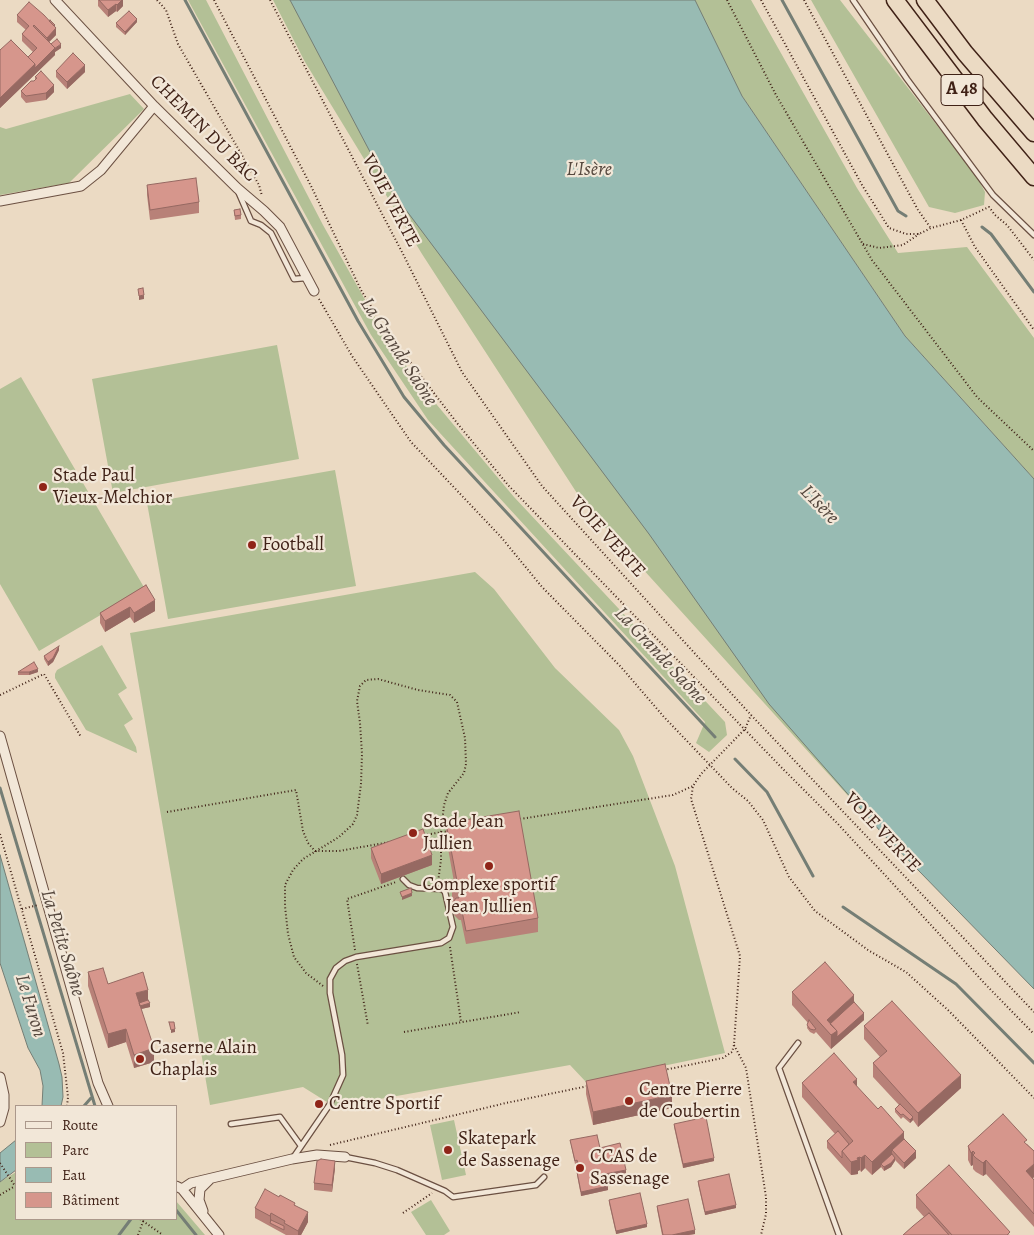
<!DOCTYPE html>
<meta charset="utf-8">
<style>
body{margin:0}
#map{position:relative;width:1034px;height:1235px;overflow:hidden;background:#ebdac3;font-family:Alegreya,serif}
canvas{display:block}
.legend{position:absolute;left:15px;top:1105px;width:162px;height:115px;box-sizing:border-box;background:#f2e7d8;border:1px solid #ab988b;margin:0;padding:6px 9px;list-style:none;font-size:15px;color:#402217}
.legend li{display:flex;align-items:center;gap:10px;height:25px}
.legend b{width:25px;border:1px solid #ab988b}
</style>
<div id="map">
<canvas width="1034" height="1235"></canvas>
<ul class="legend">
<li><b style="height:6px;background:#f2e7d8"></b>Route</li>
<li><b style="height:14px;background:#b3c096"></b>Parc</li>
<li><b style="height:14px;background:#98bbb3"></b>Eau</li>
<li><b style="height:14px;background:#d6968c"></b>Bâtiment</li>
</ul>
</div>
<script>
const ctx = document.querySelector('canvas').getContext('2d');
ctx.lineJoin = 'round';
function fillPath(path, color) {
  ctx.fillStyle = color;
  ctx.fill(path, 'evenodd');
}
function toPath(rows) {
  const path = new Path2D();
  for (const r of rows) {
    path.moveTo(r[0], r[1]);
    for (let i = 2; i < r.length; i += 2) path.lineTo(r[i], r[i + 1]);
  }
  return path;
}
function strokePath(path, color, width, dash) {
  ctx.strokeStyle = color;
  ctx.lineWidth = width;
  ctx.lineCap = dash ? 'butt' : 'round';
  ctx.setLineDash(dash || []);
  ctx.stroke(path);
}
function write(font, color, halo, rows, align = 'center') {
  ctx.font = font + ' Alegreya,serif';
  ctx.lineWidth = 4.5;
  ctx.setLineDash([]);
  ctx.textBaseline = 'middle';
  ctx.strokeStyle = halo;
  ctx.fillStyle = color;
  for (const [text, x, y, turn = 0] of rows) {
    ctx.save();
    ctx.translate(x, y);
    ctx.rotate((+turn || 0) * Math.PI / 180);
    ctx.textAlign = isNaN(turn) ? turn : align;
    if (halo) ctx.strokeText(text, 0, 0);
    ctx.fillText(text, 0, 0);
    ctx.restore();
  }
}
fillPath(toPath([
 [188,0,206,0,323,225,391,346,437,405,514,497,725,722,727,735,709,752,696,743,705,722,428,420,371,335],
 [273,0,310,0,745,642,898,851,584,504,422,254,305,62],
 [662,0,751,0,857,188,898,253,967,247,1034,338,1034,479,905,336,742,96,695,56],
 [811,0,840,0,977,177,985,192,984,205,955,213,929,207],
 [130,94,144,109,69,183,0,195,0,127,6,129],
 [277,345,299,459,113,493,92,379],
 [21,377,145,589,39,651,0,584,0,389],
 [335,470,356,586,168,619,147,503],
 [475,572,494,589,555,668,619,730,633,756,675,866,725,1053,586,1082,570,1065,335,1107,303,1087,210,1105,130,633],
 [102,645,127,688,118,694,133,719,124,725,136,747,137,753,86,730,55,678,55,674,57,670],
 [454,1120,466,1175,442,1180,430,1125],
 [16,1172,16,1219,176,1219,176,1201,205,1235,0,1235,0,1182],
 [431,1200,450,1231,444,1235,426,1235,411,1212]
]), '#b3c096');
const water = toPath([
 [290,0,695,0,742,96,905,336,1034,479,1034,989,881,832,769,704,649,534,388,186,290,0],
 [0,855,59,1064,62,1077,63,1097,61,1106,42,1106,43,1086,40,1070,28,1048,0,963,0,855],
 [16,1140,16,1170,0,1182,0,1153,16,1140]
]);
fillPath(water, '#98bbb3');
strokePath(water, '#757e75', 1);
strokePath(toPath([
 [185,0,358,321,404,397,444,445,715,737],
 [782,0,898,211,906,216],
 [982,227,991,234,1034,292],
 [735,759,767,792,813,876],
 [0,788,95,1106],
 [843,907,956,984,1034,1063],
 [84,1106,91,1098],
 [176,1210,196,1235],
 [119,1235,131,1219]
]), '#757e75', 3);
const service = toPath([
 [853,0,907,79,993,195,1034,235],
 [238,191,251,221,261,225,271,233,294,279,306,278],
 [798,1043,779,1068,839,1235],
 [231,1124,280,1117,301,1146],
 [345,1157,375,1163,397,1170,445,1191,453,1197,536,1185,544,1177],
 [293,1158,330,1104,343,1075,342,1055,330,993,330,979,336,968,345,961,356,957,441,943,449,938,453,927,445,892,442,889,417,888,409,885,403,879]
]);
const minor = toPath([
 [55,0,154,106,237,188,264,211,280,227,314,291],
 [0,201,81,186,101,170,154,106],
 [0,736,98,1083,108,1106],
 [0,1077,4,1095,4,1108,0,1122],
 [176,1186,182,1189,219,1235],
 [182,1189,191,1183,292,1159,317,1155,345,1157],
 [203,1211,199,1200,200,1189,210,1179]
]);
const motorway = toPath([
 [895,0,985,119,1034,177],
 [925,0,965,53,1034,133]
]);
strokePath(service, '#6b5042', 7);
strokePath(minor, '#6b5042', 11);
strokePath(motorway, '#402217', 19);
strokePath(toPath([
 [157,0,166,10,178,44,259,185,262,196],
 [214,0,311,186,361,290,387,332,457,423,508,485,782,768,838,824,987,986,1034,1034],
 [270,0,402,252,462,372,542,486,751,715,1034,1012],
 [727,0,776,95,872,260,977,397,1034,451],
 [761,0,862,185,889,228,906,234,919,234,931,228,961,220,989,207,995,215,1007,225,1034,260],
 [804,0,918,210,930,227],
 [961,220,975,247,1034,330],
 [863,244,879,248,903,245,919,234],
 [319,299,352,356,411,442,501,537,542,587,621,667,664,717,732,788,748,801,763,820,789,877,815,911,868,950,906,972,949,1011,1034,1098],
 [0,695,44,674,81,737],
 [167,812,296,790,303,831,308,843,315,851,339,851,390,842],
 [520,819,673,795,693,786],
 [0,834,63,1053,68,1097,67,1106],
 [424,835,449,831],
 [22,909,38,905],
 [450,947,461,1022],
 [355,950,347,899,396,882],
 [357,964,368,1026],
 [323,986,306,973,294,957,288,934,285,906,285,885,293,870,303,859,339,837,353,824,357,815,361,784,362,754,360,723,357,701,360,686,366,680,378,679,418,690,450,695,457,702,465,738,466,764,464,773,448,793,444,805,441,832,441,860,438,882],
 [404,1032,521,1012],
 [734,1045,746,1068,766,1197,766,1214,761,1235],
 [664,1070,723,1058,732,1052,734,1045,740,956,691,799,693,786,701,774,745,729,751,715],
 [330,1145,506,1103,588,1086],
 [0,1163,15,1186],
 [0,1195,15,1186],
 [403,1213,432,1193],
 [140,1219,163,1235],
 [138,1235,144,1219]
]), '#402217', 2, [1, 2.5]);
strokePath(service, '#f2e7d8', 4.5);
strokePath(minor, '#f2e7d8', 9);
strokePath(motorway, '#ebdac3', 16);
fillPath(toPath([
 [98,0,123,0,123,6,117,12,116,11,108,17,98,6],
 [17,15,55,27,56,35,49,42,51,44,61,48,55,52,55,55,0,108,0,50,28,57,33,52,22,41,22,34,26,30,17,22],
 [137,22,125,35,116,27,116,23],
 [56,71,85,72,67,89,56,77],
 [35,77,54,92,46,100,26,103,21,97,21,91,35,80],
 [147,185,199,202,199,213,150,220,147,195],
 [234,210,241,215,241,219,235,220],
 [146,585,155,611,134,623,130,617,105,632,100,623,100,613],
 [59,650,53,662,48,666,44,659,44,656],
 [18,672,38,672,29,675,18,675],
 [446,823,538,918,538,932,466,944,461,920,459,920,454,915,454,903,452,902,452,888,454,882,446,837],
 [371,848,432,865,381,884,371,858],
 [88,972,108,984,148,1000,150,1007,141,1009,154,1062,134,1068,126,1042,108,1048,88,986],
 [792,992,854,1002,864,1020,831,1049,816,1032,814,1034,810,1032,807,1028,808,1023,792,1005],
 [864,1026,961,1088,918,1127,913,1120,910,1123,903,1117,901,1119,895,1112,895,1109,899,1105,873,1077,873,1063,880,1057,864,1039],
 [586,1081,672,1108,593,1125,586,1094],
 [802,1083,904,1139,916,1158,904,1169,895,1160,891,1167,884,1171,881,1167,872,1175,865,1168,861,1172,860,1170,858,1171,858,1174,851,1175,827,1148,827,1141,835,1134,802,1097],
 [674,1124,714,1161,683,1168,674,1127],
 [570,1140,600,1148,626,1173,606,1177,608,1190,581,1196,577,1175,577,1172,579,1171,577,1163,575,1164],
 [1027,1144,1034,1151,1034,1177,1033,1178,1034,1180,1034,1227,986,1174,983,1176,976,1172,973,1169,973,1165,971,1166,968,1160,968,1146],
 [335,1168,332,1192,314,1190,314,1183],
 [698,1181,736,1208,705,1215,698,1184],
 [916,1195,1010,1235,903,1235,924,1217,916,1208],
 [609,1200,647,1227,616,1234,609,1203],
 [295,1205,308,1222,301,1235,286,1235,255,1218,255,1208],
 [657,1206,695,1234,688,1235,662,1235,657,1209]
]), '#b88178');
fillPath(toPath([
 [122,0,123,0,123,6,117,12,117,5],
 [116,4,116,11,108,17,108,10],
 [137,19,137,22,125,35,125,32],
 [56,28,56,35,47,44,47,38],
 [61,44,61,48,55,52,55,55,0,108,0,98,35,64],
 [85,65,85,72,67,89,67,82],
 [54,85,54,92,46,100,46,93],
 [144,295,144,299,139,300,139,296],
 [155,600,155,611,134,623,134,613],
 [130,607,130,617,105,632,105,621],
 [59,646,59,650,53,662,48,666,48,662],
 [38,669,38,672,29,675,29,672],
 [432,855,432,865,381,884,381,874],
 [412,893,412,896,402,900,402,897],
 [148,990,148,1003,137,1007,136,993],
 [854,995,854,1008,830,1030,827,1020],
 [150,1003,150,1007,137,1010,137,1007],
 [864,1013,864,1020,831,1049,831,1035],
 [126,1029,126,1042,108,1048,108,1034],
 [175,1029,175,1032,171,1033,171,1030],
 [154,1048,154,1062,134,1068,134,1055],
 [961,1075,961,1088,918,1127,918,1113],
 [857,1079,857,1093,853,1082],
 [672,1095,672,1108,593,1125,593,1112],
 [913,1117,913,1120,910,1123,910,1120],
 [904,1132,904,1145,892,1150,892,1157,881,1164,881,1167,872,1175,872,1162],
 [916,1151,916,1158,904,1169,904,1163],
 [973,1151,973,1165,971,1166,971,1153],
 [865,1155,865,1168,861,1172,861,1158],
 [860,1157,860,1170,858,1171,858,1174,851,1175,851,1162],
 [714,1158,714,1161,683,1168,683,1164],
 [895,1158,895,1161,891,1167,884,1171,884,1167],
 [986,1160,986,1174,983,1176,983,1163],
 [335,1161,335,1168,332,1192,332,1185],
 [1034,1164,1034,1177,1026,1185,1026,1171],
 [626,1170,626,1173,605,1178,605,1174],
 [608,1186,608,1190,581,1196,581,1192],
 [736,1205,736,1208,705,1215,705,1212],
 [308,1212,308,1222,301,1235,298,1235,298,1231],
 [271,1213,271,1223,270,1223,270,1226,270,1216],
 [647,1224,647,1227,616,1234,616,1231],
 [695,1230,695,1234,688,1235,672,1235]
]), '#966962');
const building = toPath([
 [99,0,122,0,117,5,116,4,108,10,99,0],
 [29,2,44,15,56,28,47,38,34,25,33,26,55,48,35,68,35,64,28,57,37,48,22,34,29,26,17,15,29,2],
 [129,11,137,19,125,32,116,23,129,11],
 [50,20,55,25,54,26,49,21,50,20],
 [57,39,61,44,54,49,55,48,51,44,57,39],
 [11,40,35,64,0,98,0,50,11,40],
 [73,53,85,65,67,82,56,71,73,53],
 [41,71,54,85,46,93,26,96,21,91,31,81,34,81,37,78,35,77,41,71],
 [196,178,199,202,150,210,147,185,196,178],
 [240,209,241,215,235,216,234,210,240,209],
 [143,288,144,295,139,296,138,289,143,288],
 [146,585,155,600,134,613,130,607,105,621,100,613,146,585],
 [59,646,53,658,48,662,44,656,59,646],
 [34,662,38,669,29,672,18,672,34,662],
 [519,811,538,918,466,931,461,906,459,907,454,901,456,898,459,898,458,890,455,890,452,888,455,881,457,881,446,823,519,811],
 [423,829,432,855,381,874,371,848,423,829],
 [411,888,412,893,402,897,400,892,411,888],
 [825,962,854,995,827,1020,837,1031,831,1035,792,992,825,962],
 [103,968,108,984,143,972,148,990,136,993,154,1048,134,1055,126,1029,108,1034,88,972,103,968],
 [148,1000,150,1003,140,1006,139,1003,148,1000],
 [892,1001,961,1075,918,1113,873,1063,887,1051,864,1026,892,1001],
 [854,1002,864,1013,837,1037,837,1031,830,1024,854,1002],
 [809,1020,816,1029,814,1030,810,1029,807,1025,809,1020],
 [169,1022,174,1022,175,1029,171,1030,169,1022],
 [834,1053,857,1079,853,1082,878,1109,881,1106,904,1132,872,1162,865,1155,861,1158,860,1157,857,1158,858,1160,851,1162,842,1151,853,1141,802,1083,834,1053],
 [665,1064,672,1095,593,1112,586,1081,665,1064],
 [900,1104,913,1117,910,1120,903,1114,901,1115,895,1109,900,1104],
 [1003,1114,1027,1140,1024,1142,1034,1151,1034,1164,1026,1171,1034,1180,1034,1214,986,1160,983,1163,976,1158,973,1155,975,1153,973,1151,971,1153,968,1146,1003,1114],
 [706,1117,714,1158,683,1164,674,1124,706,1117],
 [838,1131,849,1144,842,1151,842,1158,827,1141,838,1131],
 [597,1135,600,1148,620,1143,626,1170,605,1174,608,1186,581,1192,577,1172,580,1171,577,1160,575,1161,570,1140,597,1135],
 [904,1139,916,1151,904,1163,892,1150,904,1139],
 [892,1154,895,1158,891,1163,884,1167,881,1164,892,1154],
 [321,1159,335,1161,332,1185,314,1183,317,1161,321,1159],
 [949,1165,1010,1232,1007,1235,952,1235,916,1195,949,1165],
 [729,1174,736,1205,705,1212,698,1181,729,1174],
 [265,1189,279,1197,280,1195,295,1203,294,1205,308,1212,298,1231,284,1223,285,1221,271,1213,270,1216,255,1208,265,1189],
 [640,1193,647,1224,616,1231,609,1200,640,1193],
 [688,1199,695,1230,672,1235,663,1235,657,1206,688,1199],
 [929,1213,949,1235,903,1235,913,1226,929,1213],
 [271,1220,284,1226,284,1230,270,1223,271,1220]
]);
fillPath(building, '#d6968c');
strokePath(building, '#966962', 1);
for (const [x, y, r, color] of [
 [43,487,5,"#8f2418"],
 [252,545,5,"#8f2418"],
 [413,833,5,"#8f2418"],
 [489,866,5,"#8f2418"],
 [140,1059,5,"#8f2418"],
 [629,1101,5,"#8f2418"],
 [319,1104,5,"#8f2418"],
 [448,1150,5,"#8f2418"],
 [580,1168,5,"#8f2418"]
]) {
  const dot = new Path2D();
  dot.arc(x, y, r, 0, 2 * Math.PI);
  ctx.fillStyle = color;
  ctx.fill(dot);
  strokePath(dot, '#f2e7d8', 2);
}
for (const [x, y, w] of [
 [962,90,42]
]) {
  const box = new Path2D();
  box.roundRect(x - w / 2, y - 15.5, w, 31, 4);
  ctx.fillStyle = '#f2e7d8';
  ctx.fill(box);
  strokePath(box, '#402217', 1);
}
write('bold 18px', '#402217', null, [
 ["A 48",962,90]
]);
write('19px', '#402217', '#f2e7d8', [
 ["CHEMIN DU BAC",203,129,45],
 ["VOIE VERTE",390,201,62],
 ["VOIE VERTE",607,537,48],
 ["VOIE VERTE",882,833,47]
]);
write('19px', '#402217', '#f2e7d8', [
 ["Stade Paul",53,476],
 ["Vieux-Melchior",53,498],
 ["Football",262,545],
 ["Stade Jean",423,822],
 ["Jullien",423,844],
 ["Complexe sportif",489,885,"center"],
 ["Jean Jullien",489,907,"center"],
 ["Caserne Alain",150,1048],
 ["Chaplais",150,1070],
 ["Centre Pierre",639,1090],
 ["de Coubertin",639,1112],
 ["Centre Sportif",329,1104],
 ["Skatepark",458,1139],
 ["de Sassenage",458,1161],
 ["CCAS de",590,1157],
 ["Sassenage",590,1179]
], 'left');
write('italic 20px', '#56483e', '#f2e7d8', [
 ["L'Isère",589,170],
 ["La Grande Saône",398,352,57],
 ["L'Isère",819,505,46],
 ["La Grande Saône",660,656,47],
 ["La Petite Saône",62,943,73],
 ["Le Furon",30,1006,73]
]);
</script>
